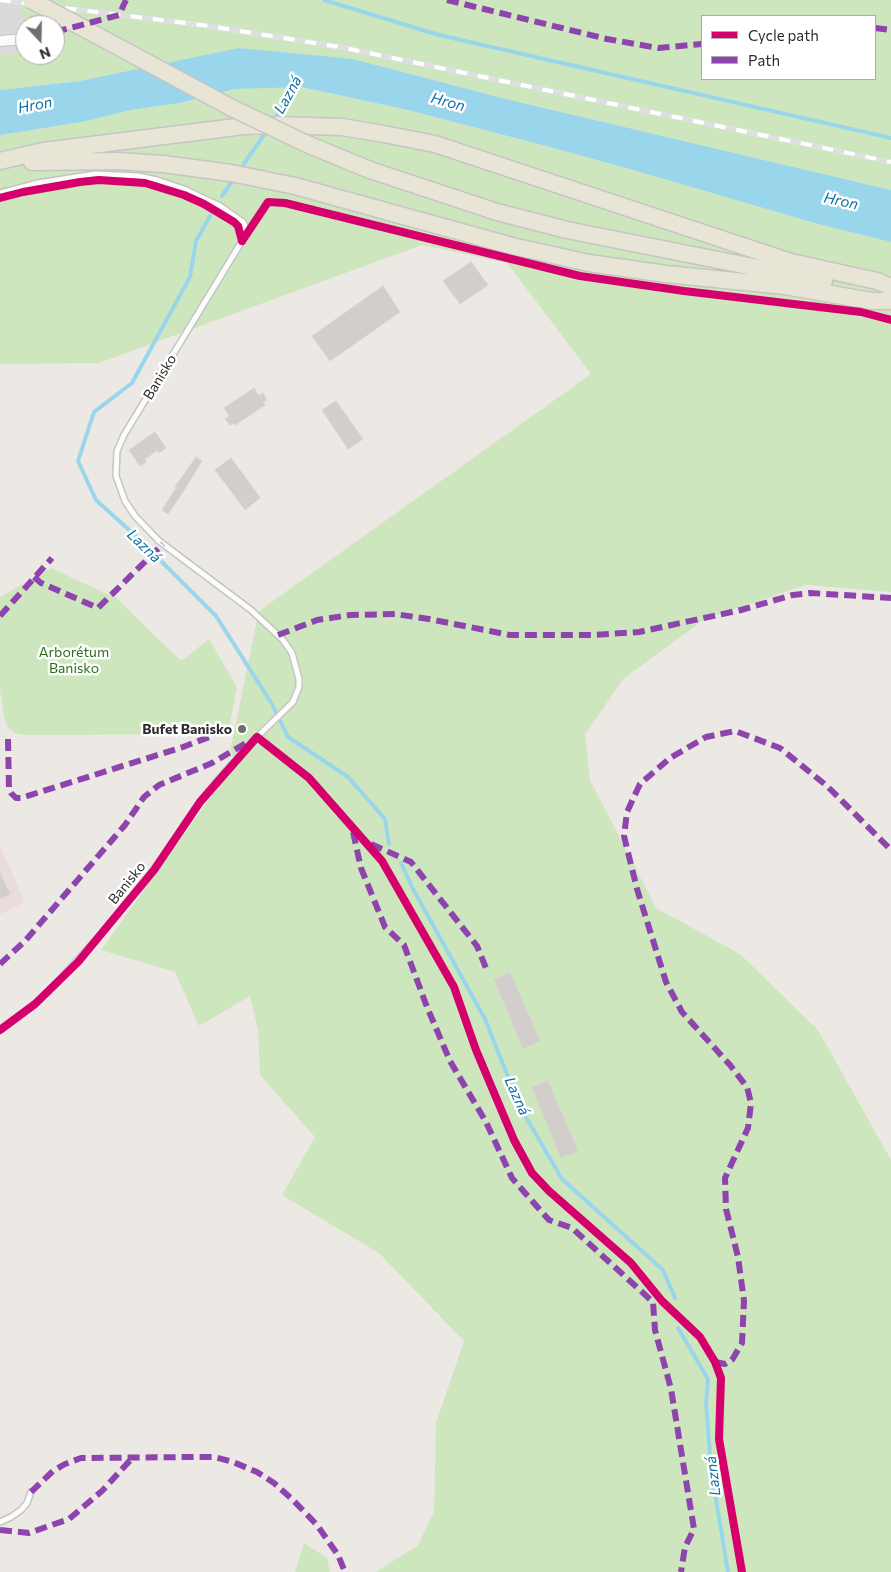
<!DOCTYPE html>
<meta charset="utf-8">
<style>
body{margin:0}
#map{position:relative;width:891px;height:1572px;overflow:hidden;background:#ece8e4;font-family:Commissioner,sans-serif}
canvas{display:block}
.legend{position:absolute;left:701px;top:15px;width:175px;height:65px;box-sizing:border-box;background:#fff;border:1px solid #ababab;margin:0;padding:6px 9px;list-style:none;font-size:15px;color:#2e2e2e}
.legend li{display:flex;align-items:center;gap:10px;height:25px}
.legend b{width:25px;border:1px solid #ababab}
.north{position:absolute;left:15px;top:15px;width:50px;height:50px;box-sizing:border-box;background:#fff;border:1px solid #ababab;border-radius:50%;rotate:159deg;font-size:14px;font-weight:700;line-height:20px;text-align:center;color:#2e2e2e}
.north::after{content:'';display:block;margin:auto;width:18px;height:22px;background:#706f6e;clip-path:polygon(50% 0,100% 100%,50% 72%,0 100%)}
</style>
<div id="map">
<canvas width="891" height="1572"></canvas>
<ul class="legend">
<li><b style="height:6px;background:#d6006c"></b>Cycle path</li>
<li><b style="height:6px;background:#8e44ad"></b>Path</li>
</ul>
<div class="north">N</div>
</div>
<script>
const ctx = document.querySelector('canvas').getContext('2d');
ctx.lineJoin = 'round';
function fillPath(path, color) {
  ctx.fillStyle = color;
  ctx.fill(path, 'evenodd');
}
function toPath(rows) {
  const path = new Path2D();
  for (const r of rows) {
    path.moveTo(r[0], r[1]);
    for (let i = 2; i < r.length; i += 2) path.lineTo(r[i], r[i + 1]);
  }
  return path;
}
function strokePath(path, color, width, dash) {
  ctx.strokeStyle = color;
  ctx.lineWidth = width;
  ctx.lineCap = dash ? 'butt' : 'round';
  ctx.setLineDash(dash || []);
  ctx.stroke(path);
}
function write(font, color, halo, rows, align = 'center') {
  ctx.font = font + ' Commissioner,sans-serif';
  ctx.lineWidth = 5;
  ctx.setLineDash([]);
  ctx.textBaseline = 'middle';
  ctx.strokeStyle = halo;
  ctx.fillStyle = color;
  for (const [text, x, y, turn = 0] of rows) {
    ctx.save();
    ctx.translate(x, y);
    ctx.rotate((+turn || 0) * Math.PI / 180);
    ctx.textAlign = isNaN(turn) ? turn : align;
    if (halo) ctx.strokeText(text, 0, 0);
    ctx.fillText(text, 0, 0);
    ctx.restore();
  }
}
fillPath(toPath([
 [0,0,19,0,26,24,20,51,0,55]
]), '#dcd9db');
fillPath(toPath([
 [0,846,25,902,0,914]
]), '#e9dcdb');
fillPath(toPath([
 [19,0,891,0,891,190,506,99,353,59,80,81,0,90,0,55,20,51,25,27,25,55,55,55,55,25,25,25],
 [702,16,875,16,875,79,702,79],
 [295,86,408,110,546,146,633,170,818,224,891,242,891,592,806,585,705,619,623,679,585,735,590,780,656,908,740,954,818,1030,891,1160,891,1572,376,1572,418,1545,434,1512,436,1423,464,1341,379,1253,282,1195,315,1137,260,1075,258,1030,250,996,199,1026,175,972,101,950,233,766,234,758,230,751,259,611,591,374,507,263,422,245,99,363,0,364,0,135,81,121,131,110,180,103,235,89],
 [51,568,116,598,181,661,209,639,237,687,228,734,26,735,15,733,8,727,5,721,0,690,0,597],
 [304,1543,327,1558,330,1572,295,1572]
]), '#cee6be');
fillPath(toPath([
 [239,48,353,59,506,99,891,190,891,242,818,224,633,170,546,146,408,110,301,87,235,89,180,103,131,110,81,122,0,135,0,90,80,81]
]), '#99d6ec');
strokePath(toPath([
 [324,0,439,35,891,138],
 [274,120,296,83],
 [243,165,264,135],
 [222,196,233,180],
 [210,216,196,241,190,277,132,383,94,412,78,461,96,500,137,537,216,616,272,704,288,737,348,777,385,819,389,844],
 [401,863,413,889,485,1019,520,1107,562,1179,663,1270,675,1298],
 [678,1328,708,1379,706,1403,711,1469,728,1572]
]), '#99d6ec', 4);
const building = toPath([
 [471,262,488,285,460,304,443,281,471,262],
 [383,286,400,312,330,361,312,336,383,286],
 [254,388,265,405,235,425,224,408,254,388],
 [263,393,267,400,263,402,259,396,263,393],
 [336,401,363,439,348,449,322,410,336,401],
 [229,416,234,423,230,425,225,419,229,416],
 [155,432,166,448,159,453,158,450,145,459,146,462,140,466,129,450,155,432],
 [196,457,202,461,183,492,175,487,196,457],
 [231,458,256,492,240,503,215,470,231,458],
 [176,488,183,492,168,514,162,510,176,488],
 [256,492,260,498,245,510,240,503,256,492],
 [0,873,10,894,0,899,0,873],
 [510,972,540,1041,523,1049,494,979,510,972],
 [548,1081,578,1151,561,1158,532,1087,548,1081]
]);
fillPath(building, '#d1cecb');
strokePath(building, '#d7d4d0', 1);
const service = toPath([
 [0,193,38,183,95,174,138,176,157,180,184,189,220,206,243,222,245,226,245,232,242,241,124,435,117,451,116,476,125,501,135,516,159,541,251,610,283,640,292,653,299,679,299,687,293,702,257,737,217,781,200,802,154,870,94,942,55,985,35,1004,0,1030],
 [0,1522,11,1517,21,1510,27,1503,31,1492]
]);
const minor = toPath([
 [0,41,25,39]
]);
const primary = toPath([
 [0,161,43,151,244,126,278,125,342,127,384,134,435,144,791,262,877,281,891,287],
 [32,162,118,161,163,164,231,173,295,186,512,246,589,263,666,274,785,286,871,301,891,301],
 [370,170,497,212,567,230,824,281]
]);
strokePath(service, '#c5c4c5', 8);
strokePath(minor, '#c5c4c5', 12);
strokePath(primary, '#c6c5c4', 19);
strokePath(service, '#fcfcfb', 5);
strokePath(minor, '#fcfcfb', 10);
strokePath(primary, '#e8e4d6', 16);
const rail = toPath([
 [0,0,209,26,345,48,891,162]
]);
strokePath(rail, '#dfdfe1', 5.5);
strokePath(rail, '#fff', 4, [11]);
const primaryBridge = toPath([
 [31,0,230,107,307,144,370,170]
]);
strokePath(primaryBridge, '#c6c5c4', 19, []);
strokePath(primaryBridge, '#e8e4d6', 16);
strokePath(toPath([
 [447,0,607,39,658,48,702,44],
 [875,28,891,30],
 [55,32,119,15,126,0],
 [34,577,41,583,98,608,163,544],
 [0,616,52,558],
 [278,635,317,620,350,615,395,614,429,619,510,635,592,635,639,632,741,610,793,595,810,593,891,598],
 [8,739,9,789,11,793,16,798,21,798,183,747,209,737],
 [353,832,361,868,385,927,404,945,427,1007,450,1061,486,1122,512,1178,549,1220,572,1228,653,1302,655,1330,671,1389,694,1529,685,1547,681,1572],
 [371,844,411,862,477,946,486,968],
 [0,964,25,941,125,825,144,797,159,785,212,763,248,742],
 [715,1362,725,1364,732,1360,742,1343,744,1301,738,1257,726,1209,725,1178,748,1128,751,1103,747,1087,730,1065,682,1012,666,982,637,889,624,836,627,812,640,784,670,758,706,737,735,731,780,748,827,786,891,850],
 [31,1492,53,1471,65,1464,81,1458,195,1457,214,1457,233,1462,257,1472,274,1483,292,1499,317,1525,338,1555,345,1572],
 [0,1530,29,1533,69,1519,102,1491,134,1456]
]), '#8e44ad', 6, [12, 6]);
strokePath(toPath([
 [0,198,23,192,80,182,99,180,145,183,184,195,204,204,234,222,238,226,242,241],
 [242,241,268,202,285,203,580,276,684,291,861,312,891,320],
 [0,1030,35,1004,78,962,154,870,200,802,257,737,309,778,382,861,454,987,476,1050,514,1140,532,1173,549,1191,631,1263,662,1301,700,1337,715,1362,721,1378,719,1439,742,1572]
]), '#d6006c', 8);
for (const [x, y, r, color] of [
 [242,729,5,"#706f6e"]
]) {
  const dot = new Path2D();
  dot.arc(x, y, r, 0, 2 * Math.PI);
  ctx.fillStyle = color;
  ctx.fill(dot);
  strokePath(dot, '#fff', 2);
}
write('14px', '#2e2e2e', '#fff', [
 ["Banisko",160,377,-59],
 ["Banisko",127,883,-51]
]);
write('14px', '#2c6e1b', '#fff', [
 ["Arborétum",74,652],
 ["Banisko",74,668]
]);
write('bold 14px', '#2e2e2e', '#fff', [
 ["Bufet Banisko",232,729]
], 'right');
write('italic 15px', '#0d6fa3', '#fff', [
 ["Lazná",288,95,-61],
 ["Hron",448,102,15],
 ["Hron",35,105,-11],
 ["Hron",841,201,12],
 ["Lazná",144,546,44],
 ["Lazná",517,1096,66],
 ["Lazná",713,1476,-97]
]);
</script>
